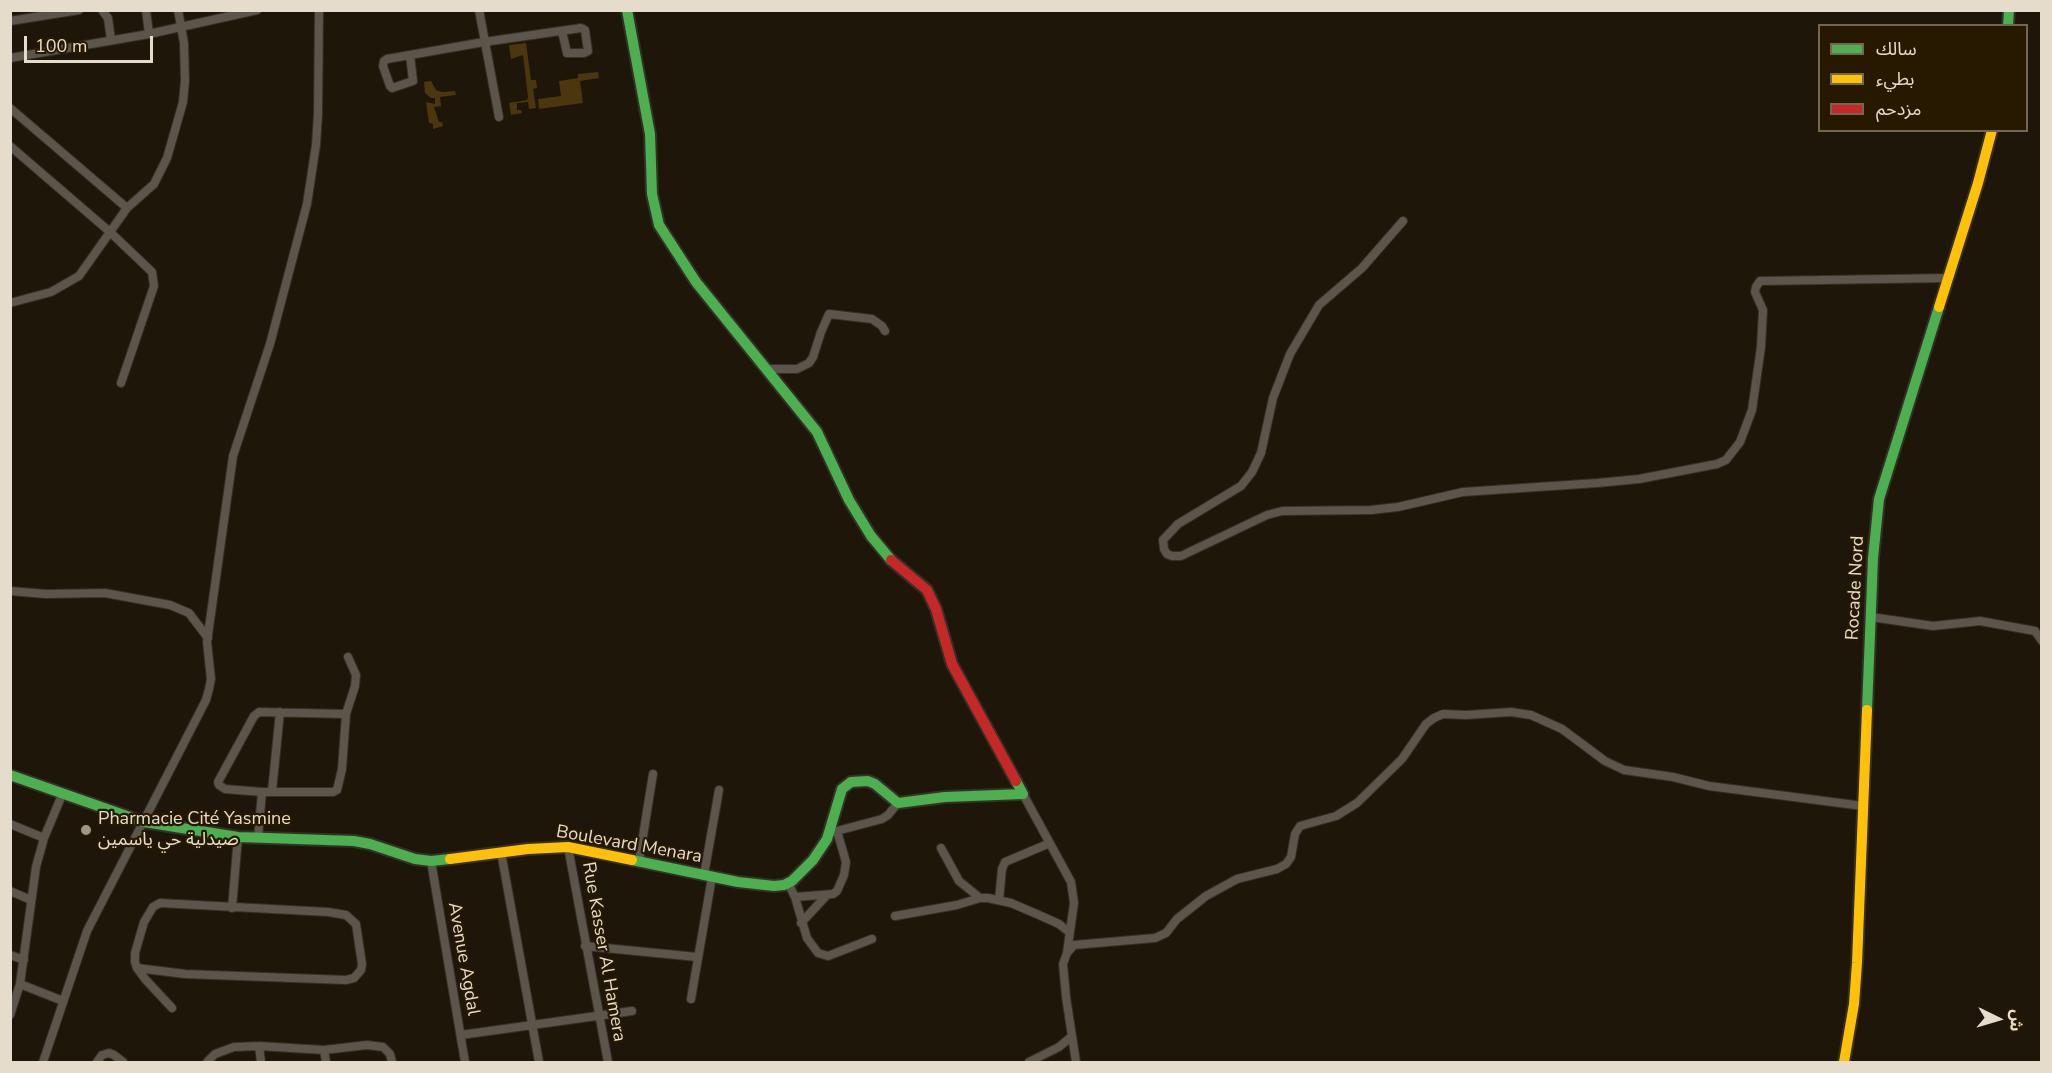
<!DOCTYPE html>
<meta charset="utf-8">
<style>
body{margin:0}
#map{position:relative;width:2052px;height:1073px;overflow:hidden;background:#1e1609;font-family:"Nunito Sans","Noto Sans Arabic",sans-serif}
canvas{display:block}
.frame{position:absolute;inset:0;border:12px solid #e5dccc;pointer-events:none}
.legend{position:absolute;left:1818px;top:24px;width:210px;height:108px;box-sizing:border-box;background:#271900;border:2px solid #736752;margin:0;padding:8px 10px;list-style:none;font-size:18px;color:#e5dccc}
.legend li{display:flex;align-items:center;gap:12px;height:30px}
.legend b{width:30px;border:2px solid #736752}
.north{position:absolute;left:1968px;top:989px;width:60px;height:60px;-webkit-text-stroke:4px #271900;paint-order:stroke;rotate:95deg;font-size:16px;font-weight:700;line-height:24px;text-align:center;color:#e5dccc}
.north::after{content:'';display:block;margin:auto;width:21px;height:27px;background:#e5dccc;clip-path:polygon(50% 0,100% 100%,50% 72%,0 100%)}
.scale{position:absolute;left:24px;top:36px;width:129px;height:27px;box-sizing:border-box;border:3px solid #e5dccc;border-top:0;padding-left:8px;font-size:18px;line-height:21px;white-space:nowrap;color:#e5dccc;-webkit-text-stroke:4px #271900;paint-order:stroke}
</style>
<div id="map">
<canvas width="2052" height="1073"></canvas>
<div class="frame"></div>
<ul class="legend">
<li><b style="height:8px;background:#4caf50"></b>سالك</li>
<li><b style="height:8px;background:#ffc107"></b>بطيء</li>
<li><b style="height:8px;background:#c62828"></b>مزدحم</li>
</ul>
<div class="north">ش</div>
<div class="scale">100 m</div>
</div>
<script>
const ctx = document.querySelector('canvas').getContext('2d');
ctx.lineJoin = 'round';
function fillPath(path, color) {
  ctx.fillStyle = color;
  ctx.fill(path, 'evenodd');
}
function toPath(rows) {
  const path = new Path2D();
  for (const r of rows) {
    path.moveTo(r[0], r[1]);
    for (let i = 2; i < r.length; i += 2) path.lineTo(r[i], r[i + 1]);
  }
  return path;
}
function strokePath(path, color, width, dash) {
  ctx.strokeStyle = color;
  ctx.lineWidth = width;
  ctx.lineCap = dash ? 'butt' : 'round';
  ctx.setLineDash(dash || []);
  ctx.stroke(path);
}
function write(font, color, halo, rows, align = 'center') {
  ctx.font = font + ' "Nunito Sans","Noto Sans Arabic",sans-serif';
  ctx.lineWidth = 4.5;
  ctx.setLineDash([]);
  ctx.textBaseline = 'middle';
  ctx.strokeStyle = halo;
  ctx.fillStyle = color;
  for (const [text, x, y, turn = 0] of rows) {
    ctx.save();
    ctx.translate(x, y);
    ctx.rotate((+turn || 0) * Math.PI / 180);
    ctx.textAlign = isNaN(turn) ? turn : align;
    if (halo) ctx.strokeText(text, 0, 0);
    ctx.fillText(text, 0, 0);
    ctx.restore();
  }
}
fillPath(toPath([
 [526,43,531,80,536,80,537,88,533,89,536,108,529,109,528,102,517,103,517,110,521,110,522,113,511,115,509,103,527,100,528,97,523,55,511,59,509,45],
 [598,72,599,78,580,81,583,103,539,109,538,99,561,96,559,81,578,78,578,74],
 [431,81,436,90,442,92,455,91,456,95,440,97,441,106,434,107,439,122,442,122,443,126,433,129,433,124,429,123,426,102,435,104,435,98,431,98,425,93,424,82]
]), '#4b360d');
const street = toPath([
 [102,10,108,18,111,40],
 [146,10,149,34],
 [479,10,499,117],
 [10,21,79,10],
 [410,55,413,81,392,88,390,86,383,66,384,61,387,59,484,42,581,28,585,30,588,51,584,53,567,53,562,31],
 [10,58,149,34,257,10],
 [10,108,127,208],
 [10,146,110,232,152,272,154,286,121,383],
 [1403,221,1362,268,1319,305,1290,354,1273,398,1261,453,1252,472,1241,486,1178,524,1163,540,1164,549,1167,554,1172,556,1181,556,1267,515,1282,511,1371,510,1398,507,1463,492,1597,483,1639,479,1717,464,1726,460,1740,442,1752,410,1761,347,1763,310,1755,292,1756,287,1760,281,1948,278],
 [10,303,51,292,79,276,127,208,154,184,167,158,183,102,185,81,184,43,178,10],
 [768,369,797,369,809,363,813,357,821,332,829,314,872,319,882,326,885,331],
 [10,591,46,594,105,593,170,605,189,613,208,638],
 [1871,617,1933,626,1980,621,2035,631,2042,641],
 [346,714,259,712,254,716,218,782,219,785,225,789,262,792,333,792,337,790,342,769,346,714,355,686,356,675,348,657],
 [272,791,280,712],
 [1023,794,1071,882,1074,903,1067,953],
 [10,824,44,838],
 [833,832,882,819,888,815,898,803],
 [258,838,262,792],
 [568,847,608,1062],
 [941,848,959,881,980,898],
 [501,852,539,1062],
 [431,861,465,1062],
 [639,861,653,774],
 [704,875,719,790],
 [788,883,795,897,833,894,837,891,844,875,846,862,837,831],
 [10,891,31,900],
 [795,897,807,938,818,953,828,956,872,939],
 [999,900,1002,869,1005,862,1050,843],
 [232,908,238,837],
 [895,916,957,905,980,898,988,898,1011,903,1039,915,1059,924,1069,932],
 [801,923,827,895],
 [585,946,697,957],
 [10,955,24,960],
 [137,968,185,974,346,980,354,978,361,970,362,964,356,924,346,915,328,912,160,903,153,907,144,922,135,953,135,962,137,968,145,979,172,1008],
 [20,984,63,1001],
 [691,999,712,877],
 [10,1015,20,984,36,867,44,838,62,795],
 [461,1035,632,1011],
 [259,1046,261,1062],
 [324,1050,326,1062],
 [43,1062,87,931,206,700,209,689,211,679,207,642,233,456,270,344,307,204,316,145,318,114,319,10],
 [97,1062,102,1055,109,1053,114,1055,123,1062],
 [207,1062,215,1054,234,1047,259,1046,324,1050,367,1045,383,1047,390,1054,392,1062],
 [1029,1062,1059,1047,1072,1036],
 [1076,1062,1066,997,1063,964,1067,953,1074,945,1155,938,1166,933,1177,919,1206,896,1237,879,1277,869,1286,864,1291,857,1295,834,1300,826,1336,816,1357,803,1402,759,1426,724,1434,718,1443,714,1466,715,1511,712,1531,715,1562,729,1605,761,1624,770,1673,777,1709,786,1863,806]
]);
const fast = toPath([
 [627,10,650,134,652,194,659,225,696,282,817,432,849,500,871,536,891,560],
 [2008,26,2009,10],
 [1867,710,1873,558,1879,499,1939,307],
 [10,775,144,822,238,837,354,841,370,844,415,859,431,861,450,859],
 [632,860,738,882,774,886,784,885,792,881,813,860,827,839,842,789,851,782,868,781,875,784,898,803,945,797,1023,794,1016,781]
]);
const slow = toPath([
 [1939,307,1978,183,1992,130],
 [450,859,528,849,568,847,632,860],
 [1844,1062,1854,1004,1857,963,1867,710]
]);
const jam = toPath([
 [891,560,927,590,936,609,952,664,1016,781]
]);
strokePath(street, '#352f27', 10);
strokePath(fast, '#352f27', 14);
strokePath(slow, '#352f27', 14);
strokePath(jam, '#352f27', 14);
strokePath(street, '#5b554b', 8);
strokePath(fast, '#4caf50', 10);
strokePath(slow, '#ffc107', 10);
strokePath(jam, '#c62828', 10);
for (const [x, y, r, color] of [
 [86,830,6,"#9f9788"]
]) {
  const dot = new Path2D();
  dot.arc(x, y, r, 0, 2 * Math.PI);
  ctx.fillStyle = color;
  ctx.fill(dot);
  strokePath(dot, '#271900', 2);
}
write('18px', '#e5dccc', '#271900', [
 ["Rocade Nord",1856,588,-87],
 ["Boulevard Menara",629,845,10],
 ["Rue Kasser Al Hamera",603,952,80],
 ["Avenue Agdal",463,959,80]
]);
write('18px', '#e5dccc', '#271900', [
 ["Pharmacie Cité Yasmine",98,820],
 ["صيدلية حي ياسمين",98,841]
], 'left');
</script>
